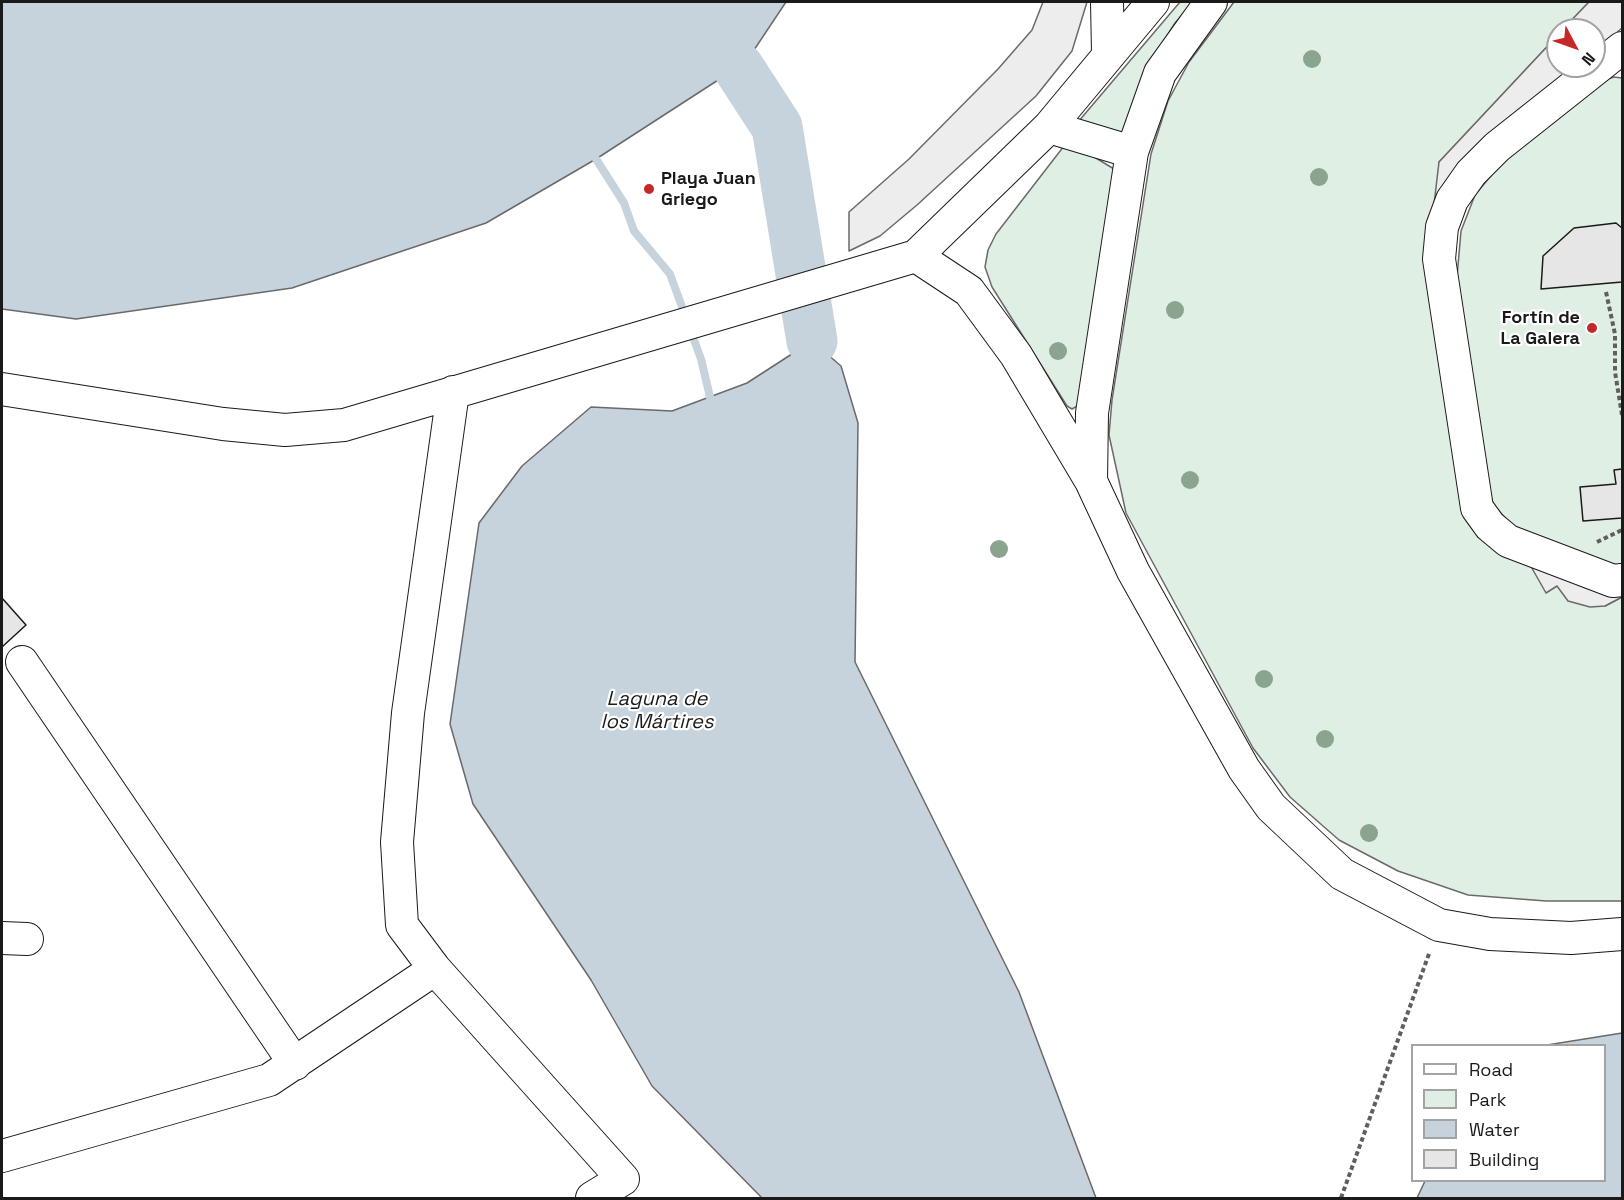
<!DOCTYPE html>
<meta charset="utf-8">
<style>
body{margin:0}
#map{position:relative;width:1624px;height:1200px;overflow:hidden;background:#fff;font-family:"Space Grotesk",sans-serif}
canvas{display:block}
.frame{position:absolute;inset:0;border:3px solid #1a1a1a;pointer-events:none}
.legend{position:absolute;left:1411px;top:1044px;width:195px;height:138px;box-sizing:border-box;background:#fff;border:2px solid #a3a3a3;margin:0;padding:8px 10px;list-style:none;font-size:18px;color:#1a1a1a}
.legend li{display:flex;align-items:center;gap:12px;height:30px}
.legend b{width:30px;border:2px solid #a3a3a3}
.north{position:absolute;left:1546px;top:18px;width:60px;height:60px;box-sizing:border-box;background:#fff;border:2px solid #a3a3a3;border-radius:50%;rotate:131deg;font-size:16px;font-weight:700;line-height:24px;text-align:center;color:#1a1a1a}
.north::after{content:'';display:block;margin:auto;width:21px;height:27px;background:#c62828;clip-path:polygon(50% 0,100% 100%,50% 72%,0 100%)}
</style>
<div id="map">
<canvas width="1624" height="1200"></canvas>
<div class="frame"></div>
<ul class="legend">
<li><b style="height:8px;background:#fff"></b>Road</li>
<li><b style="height:16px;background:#e0efe3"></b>Park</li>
<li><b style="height:16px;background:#c6d2dc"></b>Water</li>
<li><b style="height:16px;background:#e6e6e6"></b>Building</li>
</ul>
<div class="north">N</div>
</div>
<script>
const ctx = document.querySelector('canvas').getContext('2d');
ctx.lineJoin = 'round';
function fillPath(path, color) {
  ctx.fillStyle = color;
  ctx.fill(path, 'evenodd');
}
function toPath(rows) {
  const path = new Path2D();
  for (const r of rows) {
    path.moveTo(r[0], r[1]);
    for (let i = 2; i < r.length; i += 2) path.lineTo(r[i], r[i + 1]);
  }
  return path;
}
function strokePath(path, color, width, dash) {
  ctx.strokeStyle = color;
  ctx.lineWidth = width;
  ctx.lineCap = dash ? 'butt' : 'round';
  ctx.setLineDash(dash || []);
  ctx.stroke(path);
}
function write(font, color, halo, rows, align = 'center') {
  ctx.font = font + ' "Space Grotesk",sans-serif';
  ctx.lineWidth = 4.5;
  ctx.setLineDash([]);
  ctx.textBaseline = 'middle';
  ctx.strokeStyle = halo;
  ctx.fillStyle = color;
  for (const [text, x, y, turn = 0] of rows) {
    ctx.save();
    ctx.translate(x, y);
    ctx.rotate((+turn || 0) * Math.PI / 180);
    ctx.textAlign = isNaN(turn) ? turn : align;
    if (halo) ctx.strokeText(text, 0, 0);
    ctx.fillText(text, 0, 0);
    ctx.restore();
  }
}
const green = toPath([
 [1180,2,1193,2,1175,23,1160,47,1123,141,1078,122,1180,2],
 [1234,2,1589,2,1562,30,1558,30,1558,35,1439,162,1467,504,1529,563,1557,586,1605,606,1622,597,1622,901,1546,901,1468,895,1398,871,1339,840,1290,797,1253,748,1126,513,1109,435,1112,400,1151,154,1168,101,1189,62,1234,2],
 [1614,77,1622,78,1622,565,1605,565,1517,530,1494,506,1485,477,1457,277,1461,231,1475,195,1504,160,1599,82,1614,77],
 [1064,146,1076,146,1114,169,1081,404,1072,409,1067,406,992,287,985,267,988,250,996,234,1064,146]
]);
fillPath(green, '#e0efe3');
strokePath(green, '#6a6a6a', 1.5);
const parking = toPath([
 [1043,2,1087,2,1072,51,1036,96,917,205,880,236,849,251,849,212,909,159,998,69,1032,30,1043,2],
 [1589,2,1622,2,1622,28,1594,52,1594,30,1562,30,1589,2],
 [1558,35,1558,66,1578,66,1431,230,1439,162,1558,35],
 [1529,563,1622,589,1622,597,1605,606,1590,607,1568,601,1557,586,1546,593,1529,563]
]);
fillPath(parking, '#ededed');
strokePath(parking, '#6a6a6a', 1.5);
const water = toPath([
 [2,2,786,2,746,62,596,159,486,223,292,288,76,319,2,309,2,2],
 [812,341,841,366,858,423,855,662,1019,992,1096,1198,762,1198,652,1086,591,980,473,804,450,724,479,523,522,466,591,407,672,411,747,383,812,341],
 [1622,1033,1622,1198,1417,1198,1425,1181,1604,1180,1604,1046,1547,1045,1622,1033]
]);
fillPath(water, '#c6d2dc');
strokePath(water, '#6a6a6a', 1.5);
strokePath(toPath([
 [596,159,624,203,634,231,670,274,701,359,710,397]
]), '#c6d2dc', 8);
strokePath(toPath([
 [738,67,777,127,812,341]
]), '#c6d2dc', 51);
const building = toPath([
 [1616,223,1622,228,1622,282,1541,289,1543,256,1574,228,1616,223],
 [1622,469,1622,518,1583,521,1580,487,1616,484,1614,470,1622,469],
 [2,598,26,625,2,647,2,598]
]);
fillPath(building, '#e6e6e6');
strokePath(building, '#1a1a1a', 1.5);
const minor = toPath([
 [1107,2,1108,53],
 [1622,48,1497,147,1471,173,1452,200,1442,227,1439,259,1477,508,1490,526,1508,541,1613,581,1622,580],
 [1049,127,1132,152],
 [916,256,1049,127,1153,2],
 [2,389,223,424,285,430,344,425,916,256,969,291,1016,355,1091,481,1133,571,1244,769,1271,807,1342,874,1439,925,1490,934,1571,938,1622,934],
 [453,392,408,713,397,842,402,925,435,969,623,1179,592,1198],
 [1091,481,1092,413,1132,152,1160,73,1211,2],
 [22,662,295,1064],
 [2,938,27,939],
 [2,1156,269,1080,435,969]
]);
strokePath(minor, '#1a1a1a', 34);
strokePath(toPath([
 [1606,292,1615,334,1615,372,1622,415],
 [1597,542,1622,530],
 [1341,1198,1430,951]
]), '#5f5f5f', 4, [4.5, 3]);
strokePath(minor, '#fff', 32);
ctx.fillStyle = '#8aa48f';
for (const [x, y] of [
 [1312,59],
 [1319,177],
 [1175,310],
 [1058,351],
 [1190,480],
 [999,549],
 [1264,679],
 [1325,739],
 [1369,833]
]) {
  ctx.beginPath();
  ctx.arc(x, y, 9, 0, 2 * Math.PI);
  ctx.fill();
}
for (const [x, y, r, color] of [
 [649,189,6,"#c62828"],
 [1592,328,6,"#c62828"]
]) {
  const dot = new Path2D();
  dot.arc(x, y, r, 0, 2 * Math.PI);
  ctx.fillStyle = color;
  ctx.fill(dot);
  strokePath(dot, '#fff', 2);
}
write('bold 18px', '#1a1a1a', '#fff', [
 ["Playa Juan",661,179],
 ["Griego",661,200],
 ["Fortín de",1580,318,"right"],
 ["La Galera",1580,339,"right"]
], 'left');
write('italic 20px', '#1a1a1a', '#fff', [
 ["Laguna de",657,700],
 ["los Mártires",657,723]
]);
</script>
